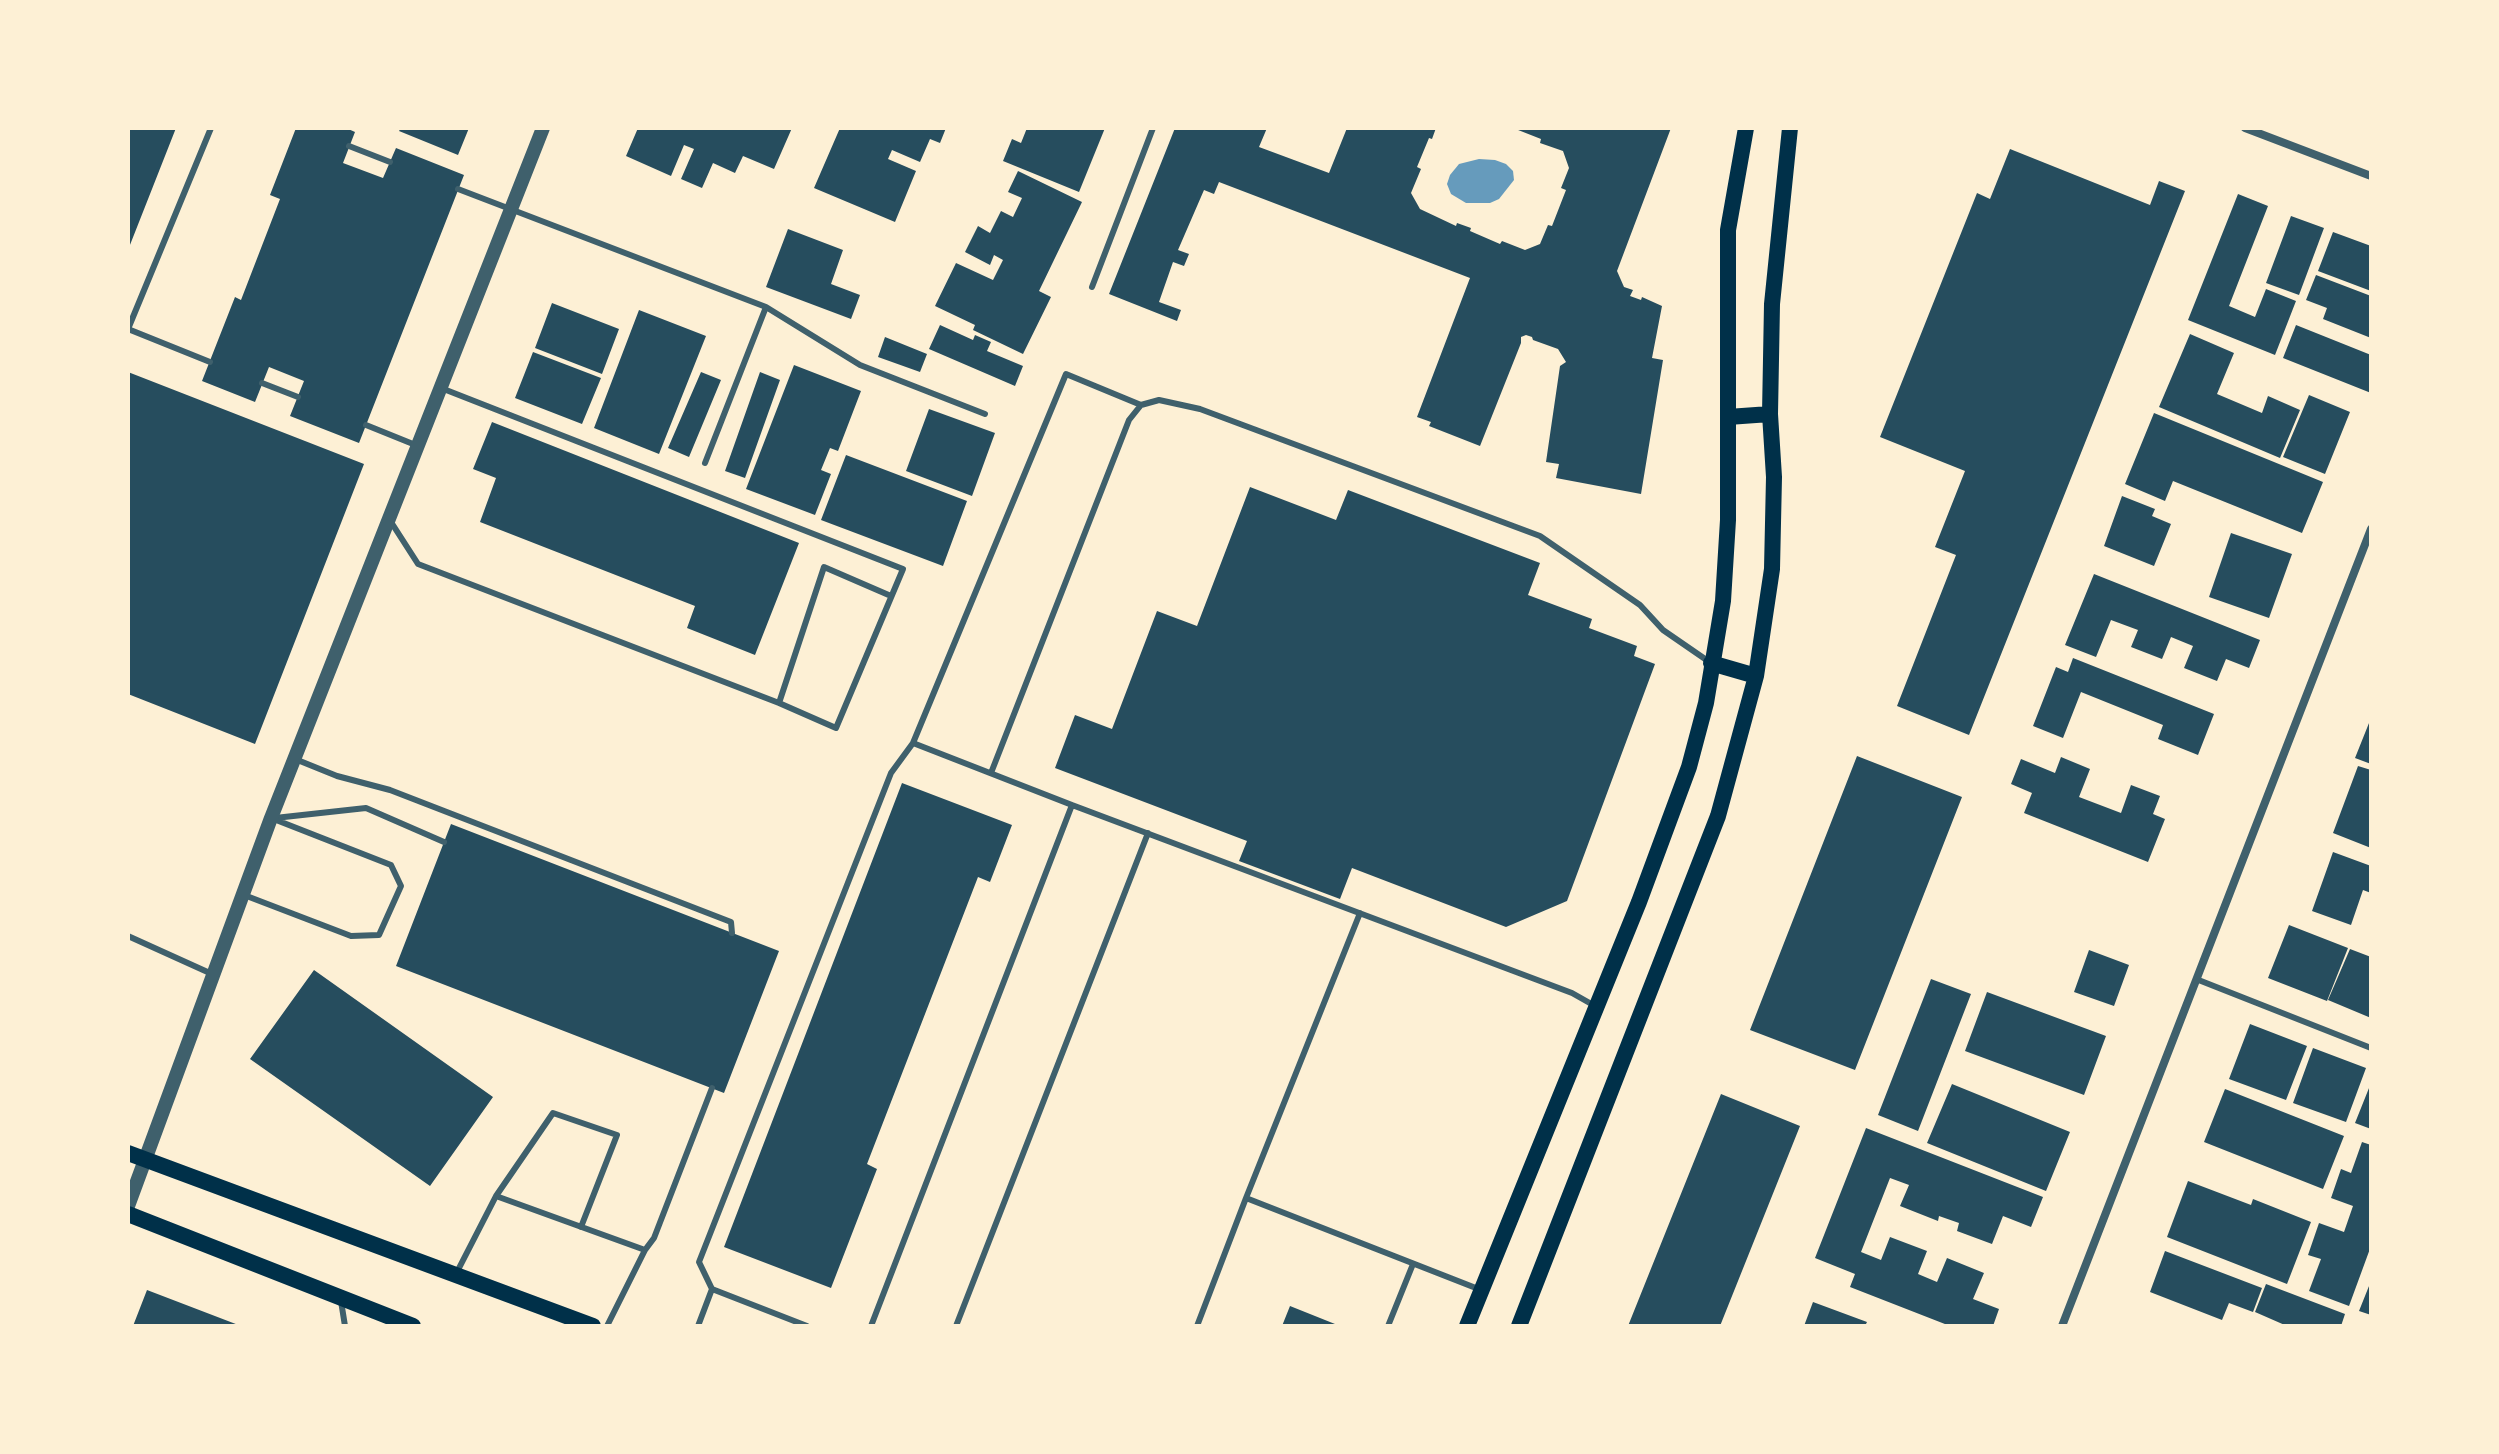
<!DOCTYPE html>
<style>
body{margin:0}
#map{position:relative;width:2499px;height:1454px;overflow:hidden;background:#fdf0d5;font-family:"Playfair Display",serif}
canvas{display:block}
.frame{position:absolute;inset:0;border:130px solid #fdf0d5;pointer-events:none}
</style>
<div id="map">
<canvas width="2499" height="1454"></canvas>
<div class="frame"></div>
</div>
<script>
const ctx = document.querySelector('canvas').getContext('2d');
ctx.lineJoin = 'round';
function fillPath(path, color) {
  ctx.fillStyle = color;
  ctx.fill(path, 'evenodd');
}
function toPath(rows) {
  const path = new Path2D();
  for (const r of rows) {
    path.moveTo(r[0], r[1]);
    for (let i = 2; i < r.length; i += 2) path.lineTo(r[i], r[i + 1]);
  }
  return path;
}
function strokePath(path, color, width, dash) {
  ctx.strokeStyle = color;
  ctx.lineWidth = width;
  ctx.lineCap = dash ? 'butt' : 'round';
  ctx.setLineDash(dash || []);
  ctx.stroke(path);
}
fillPath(toPath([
 [1479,159,1495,160,1506,164,1513,171,1514,180,1499,199,1490,203,1466,203,1451,194,1447,184,1450,175,1459,164]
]), '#669bbc');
fillPath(toPath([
 [128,128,176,128,128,250],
 [296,128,346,128,355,132,343,163,383,178,396,148,464,175,359,443,290,416,304,381,269,367,255,402,202,381,235,297,241,300,280,199,270,195],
 [401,128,469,128,458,155,399,131],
 [638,128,792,128,774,169,743,156,735,173,713,163,702,188,681,179,694,149,684,145,671,176,626,156],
 [840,128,946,128,940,143,930,139,920,162,892,150,888,159,916,171,895,222,814,188],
 [1027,128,1105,128,1079,192,1003,161,1012,139,1021,143],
 [1175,128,1267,128,1259,147,1329,173,1347,128,1436,128,1432,139,1429,138,1417,167,1421,169,1411,193,1420,209,1456,226,1457,223,1471,228,1470,231,1500,244,1502,241,1525,250,1540,244,1548,225,1552,226,1566,190,1561,188,1569,168,1563,151,1540,143,1541,139,1513,128,1671,128,1617,271,1624,287,1633,290,1630,296,1641,300,1642,297,1662,306,1652,358,1663,360,1641,494,1556,478,1559,464,1546,462,1560,366,1566,362,1558,349,1533,340,1532,337,1526,335,1521,337,1521,343,1480,446,1429,426,1431,422,1417,417,1470,278,1219,182,1214,194,1204,190,1178,250,1189,254,1184,266,1173,262,1159,302,1181,310,1177,321,1109,294],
 [2010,149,2150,205,2159,181,2185,191,1969,735,1897,706,1956,555,1935,547,1965,471,1880,437,1977,193,1990,199],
 [1018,171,1082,202,1039,291,1051,297,1023,354,973,330,975,325,935,306,956,263,993,280,1003,260,994,255,990,265,965,252,978,226,990,233,1001,211,1013,217,1022,198,1008,192],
 [2238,194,2268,206,2229,306,2255,317,2266,289,2296,301,2275,355,2188,320],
 [2291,216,2324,228,2299,295,2266,283],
 [788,229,843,250,831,284,860,295,851,319,766,287],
 [2333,232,2371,246,2371,291,2318,271],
 [2316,275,2371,296,2371,338,2323,319,2327,308,2306,300],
 [552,303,619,329,602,374,535,348],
 [639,310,706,336,659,454,594,428],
 [940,325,973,340,975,335,991,342,987,351,1023,366,1015,386,929,349],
 [2296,325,2371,355,2371,393,2283,358],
 [2190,334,2234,353,2217,394,2262,413,2268,396,2300,410,2280,458,2159,407],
 [885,337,927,354,920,372,878,357],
 [533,352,601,378,582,424,515,398],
 [794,365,861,391,838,451,830,448,821,470,831,474,815,515,746,489],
 [128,372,364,464,255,744,128,694],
 [701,372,721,380,689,457,668,448],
 [760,372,780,380,745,478,725,471],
 [2309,395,2350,412,2325,474,2283,457],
 [929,409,995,433,972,496,906,471],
 [2154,413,2323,482,2302,533,2173,481,2165,501,2125,484],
 [492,422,799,543,755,655,687,628,695,606,480,522,496,478,473,469],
 [846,455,967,501,943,566,821,520],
 [1250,487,1336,520,1348,490,1540,563,1528,595,1592,619,1589,628,1637,646,1634,656,1655,664,1567,901,1506,927,1352,868,1340,899,1239,861,1247,841,1055,768,1075,715,1112,729,1157,611,1197,626],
 [2122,496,2155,509,2152,516,2171,524,2154,566,2104,546],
 [2231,533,2292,554,2269,618,2209,597],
 [2094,574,2260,640,2249,668,2226,659,2217,681,2184,668,2193,646,2171,637,2162,659,2131,647,2138,630,2111,620,2096,657,2065,645],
 [2073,658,2214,714,2198,755,2158,739,2163,725,2081,692,2063,738,2033,726,2056,667,2068,672],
 [2371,718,2371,764,2355,758],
 [1857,756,1962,797,1855,1070,1750,1030],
 [2061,757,2090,769,2079,797,2121,813,2131,785,2160,796,2153,814,2165,819,2148,862,2024,813,2032,793,2011,784,2021,759,2055,773],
 [2358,766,2371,770,2371,848,2333,833],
 [902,783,1012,825,990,882,978,877,867,1164,877,1169,831,1288,724,1247],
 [451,824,779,951,724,1093,396,966],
 [2333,852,2371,866,2371,893,2363,890,2351,925,2312,911],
 [2289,925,2348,948,2327,1001,2268,978],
 [2350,949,2371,957,2371,1018,2328,1000],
 [2089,950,2129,965,2114,1006,2074,992],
 [314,970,493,1097,430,1186,250,1059],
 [1931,979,1971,994,1918,1131,1878,1115],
 [1987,992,2106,1036,2084,1095,1965,1051],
 [2250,1024,2307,1046,2286,1100,2229,1079],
 [2313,1048,2366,1068,2346,1122,2293,1103],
 [2371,1083,2371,1129,2355,1123],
 [1952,1084,2070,1132,2046,1191,1927,1143],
 [2225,1089,2344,1136,2323,1189,2204,1142],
 [1721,1094,1800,1126,1720,1326,1628,1326],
 [1866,1128,2043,1197,2031,1227,2003,1216,1992,1244,1957,1231,1959,1223,1939,1216,1938,1221,1900,1206,1909,1185,1890,1178,1861,1252,1881,1260,1890,1237,1927,1251,1918,1274,1937,1282,1947,1258,1984,1273,1973,1299,1999,1309,1993,1326,1950,1326,1850,1287,1855,1274,1815,1258],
 [2362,1142,2371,1145,2371,1246,2349,1306,2309,1291,2321,1259,2308,1255,2319,1223,2344,1232,2353,1206,2331,1198,2341,1169,2351,1173],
 [2188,1181,2251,1205,2253,1199,2311,1222,2287,1284,2167,1237],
 [2165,1251,2262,1288,2253,1312,2229,1303,2222,1320,2150,1292],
 [2371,1281,2371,1315,2359,1311],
 [2266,1284,2345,1314,2341,1326,2287,1326,2255,1312],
 [147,1290,241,1326,133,1326],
 [1813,1302,1867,1322,1865,1326,1804,1326],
 [1290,1306,1340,1326,1282,1326]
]), '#264d5e');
strokePath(toPath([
 [349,146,390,162],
 [458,189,766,307,860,365,985,414],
 [1092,287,1153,128],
 [210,362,128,329,211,128],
 [262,383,298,397],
 [441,388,903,569,836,728,779,703],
 [366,425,418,446],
 [705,463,766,307],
 [391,522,418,564,779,703,824,567,891,596],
 [913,743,1072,805],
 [295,759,337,776,390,790,731,922,732,933],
 [991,773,1129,420,1141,405,1159,400,1200,409,1540,536,1640,605,1663,630,1708,661],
 [275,818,366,808,444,842],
 [244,895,351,936,379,935,401,886,391,865,271,818],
 [128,936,212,974],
 [2196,979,2371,1048],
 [496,1196,645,1250,607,1326],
 [1246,1198,1360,913],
 [645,1250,654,1238,712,1088],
 [457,1272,496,1196,553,1113,617,1135,581,1227],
 [712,1289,699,1262,891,773,913,743,1066,374,1141,405],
 [341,1301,345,1326],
 [698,1326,712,1289,807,1326],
 [871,1326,1072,805,1572,993,1595,1006],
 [956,1326,1148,833],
 [1197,1326,1246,1198,1481,1290],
 [1388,1326,1413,1264]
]), '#3f606c', 6);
strokePath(toPath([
 [2245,128,2371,176],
 [2062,1326,2371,529]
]), '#3f606c', 8);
strokePath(toPath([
 [128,1206,271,818,543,128]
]), '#3f606c', 14);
strokePath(toPath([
 [1728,417,1770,414],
 [1711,663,1756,676],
 [128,1153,593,1326],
 [128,1214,413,1326],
 [1467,1326,1639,902,1689,767,1706,703,1723,601,1728,520,1728,230,1746,128],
 [1519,1326,1718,816,1756,676,1772,569,1774,477,1770,414,1772,304,1790,128]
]), '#003049', 16);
</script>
